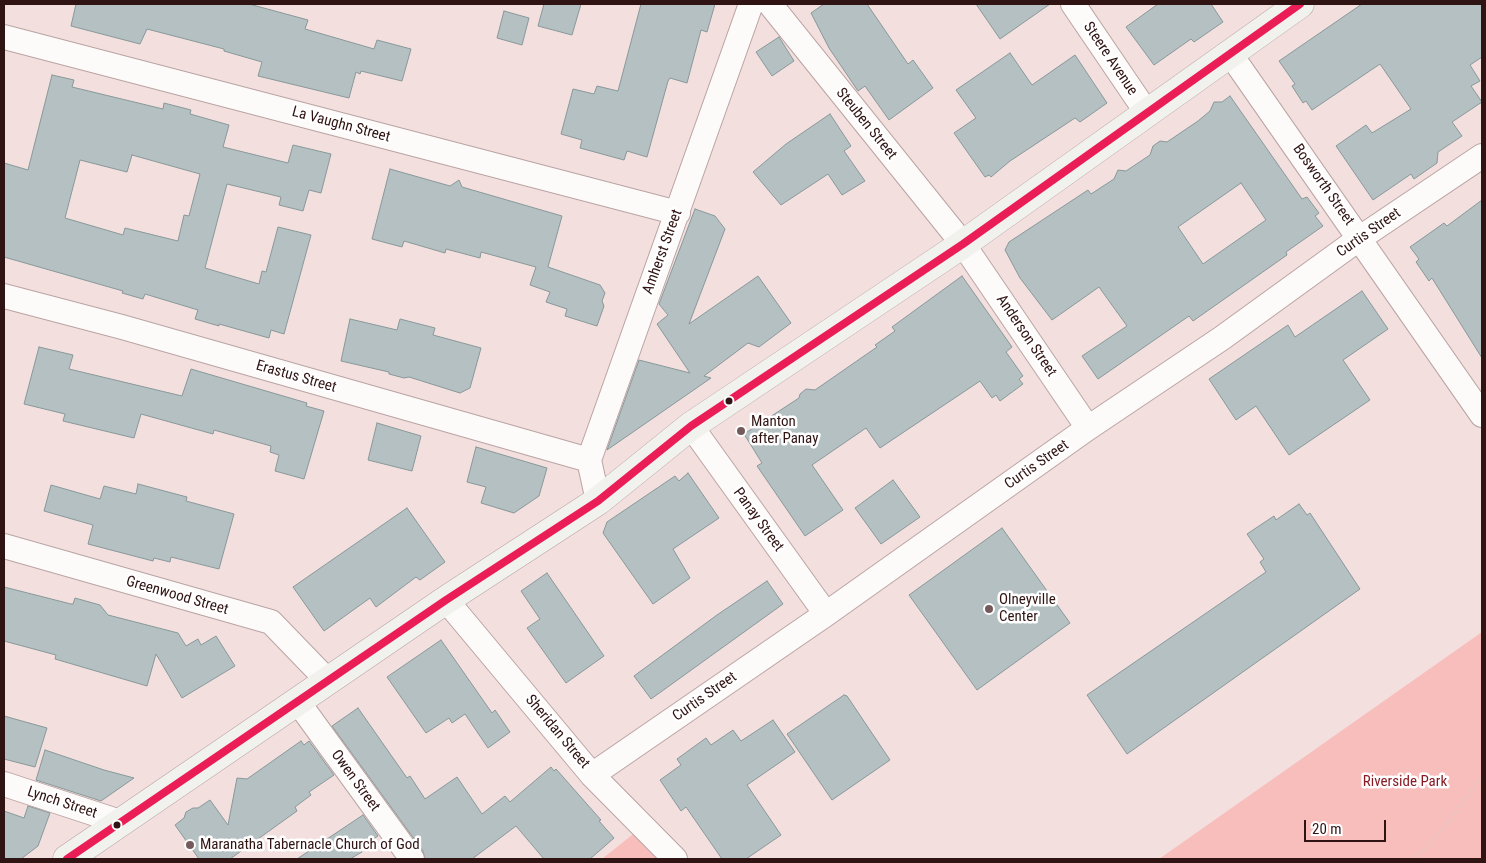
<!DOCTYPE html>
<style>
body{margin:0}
#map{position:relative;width:1486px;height:863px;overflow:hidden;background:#f2dfde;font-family:"Roboto Condensed",sans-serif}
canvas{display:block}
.frame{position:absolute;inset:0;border:5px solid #301313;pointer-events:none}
.scale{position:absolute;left:1304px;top:820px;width:82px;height:22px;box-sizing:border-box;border:2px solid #301313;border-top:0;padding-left:6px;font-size:15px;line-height:18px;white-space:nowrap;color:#301313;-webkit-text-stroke:4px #fff;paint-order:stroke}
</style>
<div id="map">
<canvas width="1486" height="863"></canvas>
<div class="frame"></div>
<div class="scale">20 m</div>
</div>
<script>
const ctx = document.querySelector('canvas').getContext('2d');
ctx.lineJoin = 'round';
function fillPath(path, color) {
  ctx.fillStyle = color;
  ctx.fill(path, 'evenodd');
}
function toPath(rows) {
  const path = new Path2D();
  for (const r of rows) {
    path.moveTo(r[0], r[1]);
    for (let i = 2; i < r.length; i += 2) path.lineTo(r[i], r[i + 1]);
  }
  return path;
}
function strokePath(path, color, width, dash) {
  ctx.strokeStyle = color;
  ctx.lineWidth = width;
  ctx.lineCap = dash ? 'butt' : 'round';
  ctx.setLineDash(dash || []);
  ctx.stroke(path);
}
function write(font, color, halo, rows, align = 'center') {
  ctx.font = font + ' "Roboto Condensed",sans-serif';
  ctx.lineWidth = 5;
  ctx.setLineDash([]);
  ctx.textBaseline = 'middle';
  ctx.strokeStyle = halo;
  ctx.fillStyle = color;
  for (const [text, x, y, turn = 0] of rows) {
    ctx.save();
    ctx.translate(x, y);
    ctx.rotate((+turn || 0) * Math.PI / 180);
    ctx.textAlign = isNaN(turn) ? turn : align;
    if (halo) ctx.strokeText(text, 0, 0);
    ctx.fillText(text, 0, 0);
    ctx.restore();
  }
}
fillPath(toPath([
 [1482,632,1482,859,1159,859],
 [643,828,672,859,602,859,632,835]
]), '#f8bebc');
const building = toPath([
 [76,4,249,4,308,20,305,29,374,49,377,40,411,49,402,81,361,71,360,74,356,72,349,98,258,76,262,62,224,51,224,49,147,29,140,44,71,26,76,4],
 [544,4,581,4,572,35,538,26,544,4],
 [641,4,715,4,707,32,701,30,687,83,670,78,668,81,647,157,627,151,624,160,580,148,582,140,561,134,573,89,594,94,597,86,618,91,641,4],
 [824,4,867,4,908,64,913,60,933,88,889,120,865,86,858,91,829,48,811,13,824,4],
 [976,4,1050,4,1000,39,976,4],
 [1158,4,1211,4,1223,22,1194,42,1191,39,1154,65,1126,27,1158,4],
 [1362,4,1482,4,1482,57,1470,65,1480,81,1471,86,1482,102,1452,122,1462,136,1438,152,1437,163,1414,179,1411,174,1373,200,1336,146,1366,125,1372,133,1411,109,1380,64,1312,110,1306,101,1303,103,1292,86,1295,84,1279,61,1362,4],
 [504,11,529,18,522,45,497,38,504,11],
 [779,37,794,61,772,76,756,52,779,37],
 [1010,53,1032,85,1075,55,1107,103,1080,122,1075,118,1010,161,991,177,989,175,985,177,954,133,976,118,956,90,1010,53],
 [52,75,74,80,72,87,163,109,164,103,191,110,190,114,229,125,223,147,288,163,293,145,331,154,321,193,309,190,303,211,279,205,281,197,227,184,205,268,259,284,262,271,266,272,278,227,311,235,284,334,271,330,269,338,219,324,219,326,195,319,198,310,145,294,143,299,122,293,123,291,4,257,4,163,28,170,52,75],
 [132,155,200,174,189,216,184,215,178,241,125,228,123,235,65,218,80,160,127,172,132,155],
 [1230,96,1302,199,1307,197,1319,213,1315,216,1323,226,1286,252,1287,255,1193,321,1189,316,1098,379,1082,356,1127,326,1099,287,1052,320,1020,278,1005,250,1009,242,1088,190,1091,194,1114,179,1118,170,1126,171,1150,155,1153,146,1160,141,1167,142,1198,121,1210,111,1214,102,1222,102,1230,96],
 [1241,183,1266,220,1203,264,1178,227,1241,183],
 [830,114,851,146,844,151,865,181,842,195,828,174,781,205,753,172,786,144,830,114],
 [390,169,450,186,459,180,462,187,562,216,548,267,600,285,605,293,602,301,604,306,597,326,565,316,567,309,546,302,550,292,530,285,536,267,481,252,480,258,446,249,445,253,404,241,402,247,372,239,390,169],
 [1482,200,1482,358,1432,278,1429,281,1416,262,1419,259,1410,247,1444,223,1447,226,1482,200],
 [695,209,715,216,725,229,689,324,758,276,791,323,759,347,748,343,704,376,711,378,607,450,639,360,690,373,657,324,668,315,659,304,695,209],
 [962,276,1012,347,1006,352,1023,376,1019,379,1023,384,1000,401,996,395,992,398,980,381,880,448,866,428,812,465,843,510,805,536,757,466,762,463,744,434,799,398,800,394,806,389,815,390,877,347,875,345,895,331,892,327,962,276],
 [1362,291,1388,329,1343,360,1370,400,1289,455,1256,406,1236,420,1209,379,1288,325,1295,337,1362,291],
 [350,319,397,330,400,319,435,328,433,335,481,348,470,388,460,393,409,377,404,378,389,374,389,372,341,361,350,319],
 [39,347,73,355,69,369,182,396,191,369,307,403,306,406,324,411,304,479,275,471,279,455,270,452,271,446,214,430,213,434,141,414,134,438,63,421,65,414,24,404,39,347],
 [377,423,421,436,412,471,368,460,377,423],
 [476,447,547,468,539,496,514,513,481,503,486,487,467,482,476,447],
 [688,473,719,518,673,549,690,578,653,604,603,533,607,522,675,476,679,481,688,473],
 [893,480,920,517,881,544,855,508,893,480],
 [138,484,187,497,186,501,234,514,219,569,171,557,170,562,154,558,153,561,88,544,93,525,44,511,51,485,100,499,104,486,136,494,138,484],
 [1299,504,1307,515,1310,513,1360,589,1127,754,1087,695,1266,572,1260,562,1264,559,1247,534,1274,516,1276,520,1299,504],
 [407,508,445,562,420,580,416,577,376,607,370,598,324,631,293,587,407,508],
 [1002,528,1070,623,977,690,909,595,1002,528],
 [547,573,604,656,566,683,527,628,540,619,521,591,547,573],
 [767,581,783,604,651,699,634,676,717,615,767,581],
 [4,587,71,604,73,604,75,598,100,605,108,615,178,633,186,646,198,639,201,645,216,636,235,666,182,698,156,654,147,686,55,659,56,655,4,641,4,587],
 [441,640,492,713,495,710,510,732,488,748,465,714,452,723,449,718,426,733,387,677,441,640],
 [844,695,847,696,890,760,832,800,787,734,844,695],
 [358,708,407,778,410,776,425,799,457,777,482,814,505,796,510,802,551,767,554,771,556,769,601,820,599,821,614,838,590,859,544,859,516,826,472,859,425,859,423,851,332,726,358,708],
 [4,716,47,728,35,767,4,759,4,716],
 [773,720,795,752,747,785,781,835,746,859,722,859,686,807,681,811,660,780,681,765,677,759,706,738,711,745,733,730,741,741,773,720],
 [301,741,304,745,309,741,334,775,309,792,311,795,295,807,297,811,230,859,199,859,175,825,184,818,186,812,193,808,198,808,210,800,228,825,237,778,247,779,301,741],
 [45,750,104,770,134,778,101,801,36,780,45,750],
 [28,806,50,813,38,846,21,859,4,859,4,811,24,818,28,806],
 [363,815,378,836,359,848,362,852,350,859,297,859,363,815]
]);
fillPath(building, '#b4c0c1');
strokePath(building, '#889899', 1);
const minor = toPath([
 [770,4,963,244,1088,428],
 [1073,4,1147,113],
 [4,37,678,213],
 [1231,55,1482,415],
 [4,296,122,327,589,460],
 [691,426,826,614],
 [598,501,589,460,751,4],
 [4,546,271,622,328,681],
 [446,600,592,775,675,859],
 [298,702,412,859],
 [592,775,826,614,1088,428,1222,338,1360,238,1482,156],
 [4,784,120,822]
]);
const secondary = toPath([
 [67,859,446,600,598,501,691,426,963,244,1300,4]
]);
strokePath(minor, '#baa4a3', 26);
strokePath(secondary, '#baa4a3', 29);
strokePath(toPath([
 [1412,859,1433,841,1482,777]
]), '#d5cece', 3, [1, 4]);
strokePath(minor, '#fdfafa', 24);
strokePath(secondary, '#f1f2ee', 28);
strokePath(toPath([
 [67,859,446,600,598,501,691,426,963,244,1300,4]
]), '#ea1d57', 8);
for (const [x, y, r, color] of [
 [729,401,4.5,"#301313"],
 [741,431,5,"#745a5a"],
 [989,609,5,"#745a5a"],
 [117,825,4.5,"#301313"],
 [190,845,5,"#745a5a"]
]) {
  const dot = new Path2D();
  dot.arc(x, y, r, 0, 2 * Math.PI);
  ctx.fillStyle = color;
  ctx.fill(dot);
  strokePath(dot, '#fff', 2);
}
write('15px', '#301313', '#fff', [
 ["Steere Avenue",1110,59,56],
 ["Steuben Street",866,124,51],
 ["La Vaughn Street",341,125,15],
 ["Bosworth Street",1323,185,55],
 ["Curtis Street",1369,233,-35],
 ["Amherst Street",663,252,-70],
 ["Anderson Street",1026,336,56],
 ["Erastus Street",296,377,16],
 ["Curtis Street",1037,465,-35],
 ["Panay Street",758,520,54],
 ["Greenwood Street",177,596,16],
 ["Curtis Street",705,697,-35],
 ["Sheridan Street",557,732,50],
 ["Owen Street",355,781,54],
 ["Lynch Street",62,803,18]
]);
write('15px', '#301313', '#fff', [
 ["Manton",751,422],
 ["after Panay",751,439],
 ["Olneyville",999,600],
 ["Center",999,617],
 ["Maranatha Tabernacle Church of God",200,845]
], 'left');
write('15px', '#871b24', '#fff', [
 ["Riverside Park",1405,782]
]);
</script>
